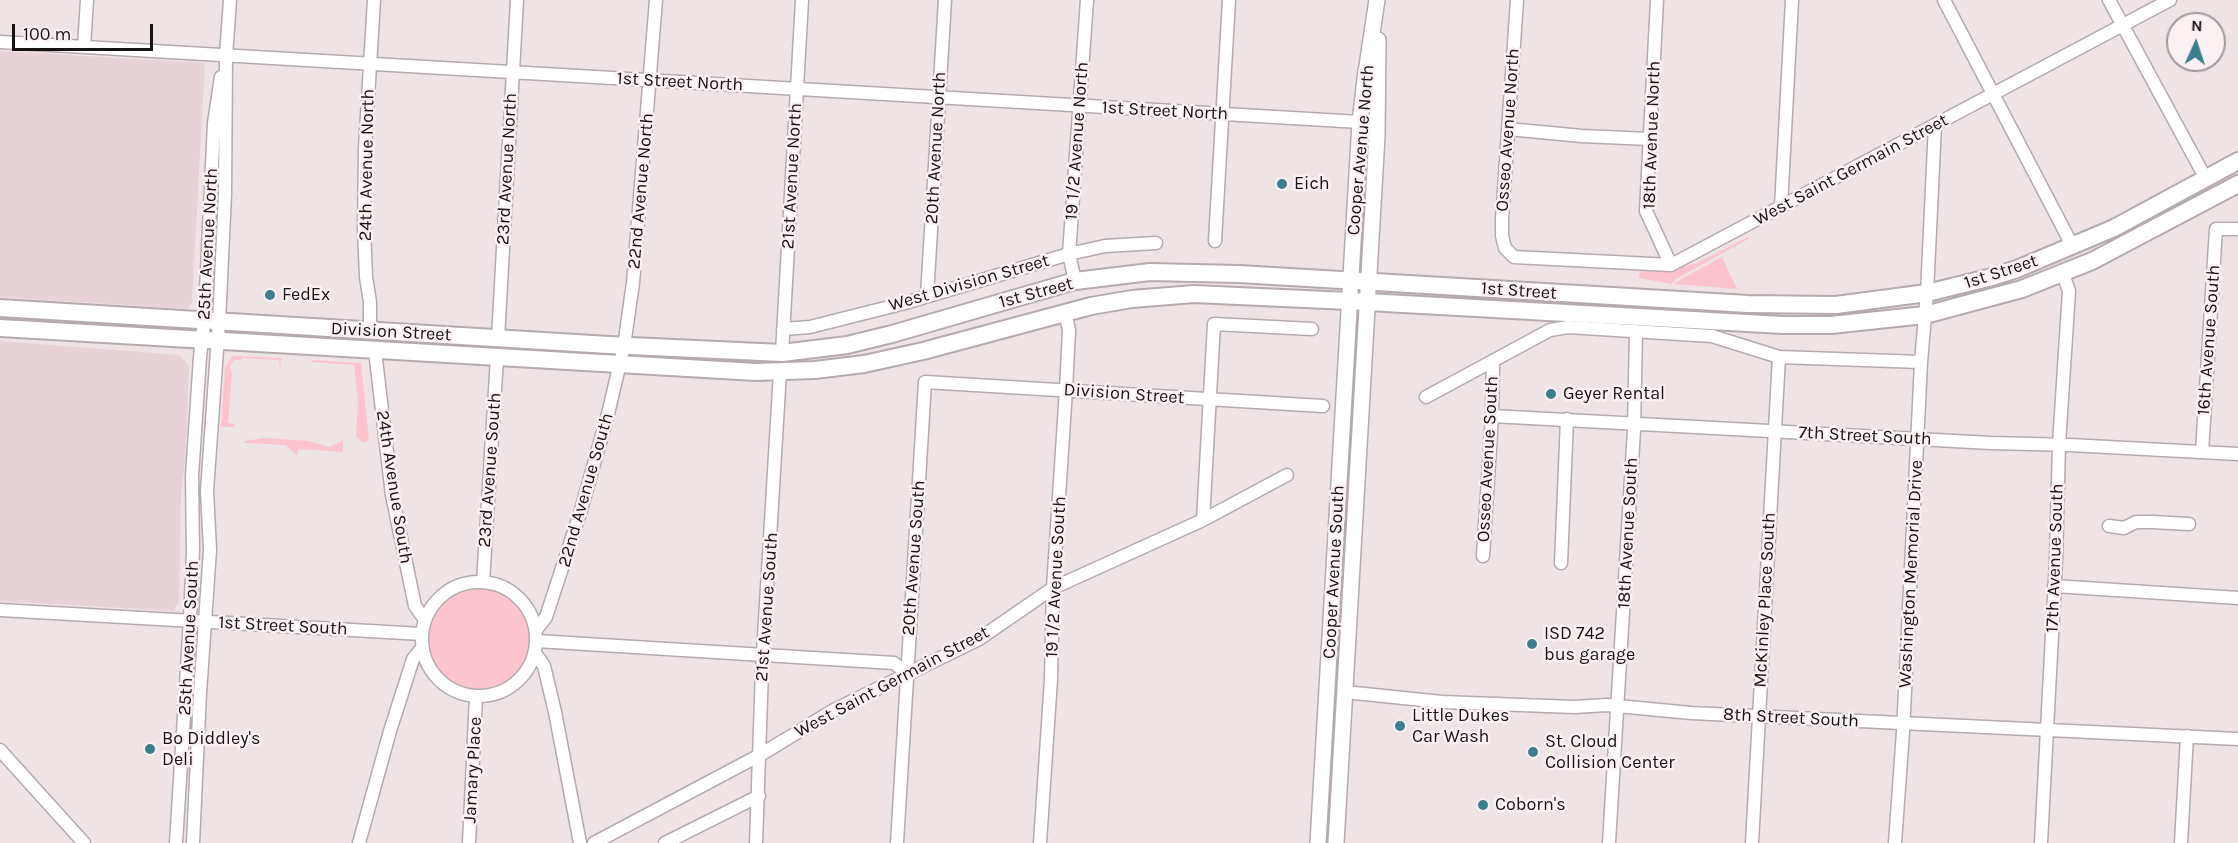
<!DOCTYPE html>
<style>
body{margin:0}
#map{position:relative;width:2238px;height:843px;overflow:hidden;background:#eee3e5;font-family:Karla,sans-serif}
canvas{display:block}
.north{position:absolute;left:2166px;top:12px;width:60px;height:60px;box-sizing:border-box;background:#fbf0f2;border:2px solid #9f9899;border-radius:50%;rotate:3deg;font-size:16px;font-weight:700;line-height:24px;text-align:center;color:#161313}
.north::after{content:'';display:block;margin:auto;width:21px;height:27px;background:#3b7e8e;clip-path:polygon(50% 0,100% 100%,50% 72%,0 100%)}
.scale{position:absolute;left:12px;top:24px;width:141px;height:27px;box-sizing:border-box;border:3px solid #161313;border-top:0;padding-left:8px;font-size:18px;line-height:21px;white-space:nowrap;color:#161313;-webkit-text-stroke:4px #fbf0f2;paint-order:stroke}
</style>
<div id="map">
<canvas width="2238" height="843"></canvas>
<div class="north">N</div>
<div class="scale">100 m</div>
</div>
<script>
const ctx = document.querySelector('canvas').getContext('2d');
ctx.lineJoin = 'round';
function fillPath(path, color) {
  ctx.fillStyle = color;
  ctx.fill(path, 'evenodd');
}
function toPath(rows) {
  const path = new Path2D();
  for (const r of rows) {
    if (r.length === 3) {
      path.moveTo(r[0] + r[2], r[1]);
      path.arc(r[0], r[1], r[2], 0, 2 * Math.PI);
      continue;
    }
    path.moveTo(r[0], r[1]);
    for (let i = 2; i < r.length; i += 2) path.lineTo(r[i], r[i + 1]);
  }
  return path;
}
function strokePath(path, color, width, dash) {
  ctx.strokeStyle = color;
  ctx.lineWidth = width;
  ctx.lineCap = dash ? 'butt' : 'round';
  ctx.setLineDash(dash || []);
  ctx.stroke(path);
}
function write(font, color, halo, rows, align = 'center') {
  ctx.font = font + ' Karla,sans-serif';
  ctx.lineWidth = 5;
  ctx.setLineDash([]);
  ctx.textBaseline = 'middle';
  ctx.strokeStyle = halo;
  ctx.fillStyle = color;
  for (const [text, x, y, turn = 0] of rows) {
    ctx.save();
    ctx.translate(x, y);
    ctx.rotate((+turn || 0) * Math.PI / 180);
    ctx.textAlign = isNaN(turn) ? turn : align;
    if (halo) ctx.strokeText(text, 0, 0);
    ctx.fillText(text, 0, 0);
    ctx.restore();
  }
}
fillPath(toPath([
 [0,51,205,63,192,302,187,309,0,297],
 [0,341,179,355,189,365,185,463,181,491,179,603,175,607,175,611,0,601]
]), '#e7d3d7');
fillPath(toPath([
 [1748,237,1750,238,1676,279,1671,284,1639,278,1640,271,1665,272,1697,263],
 [1722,257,1737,289,1674,284,1678,281],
 [232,356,281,358,280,368,279,360,242,358,241,360,234,360,230,366,232,373,228,423,234,424,235,427,221,427,225,368],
 [312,360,361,363,369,441,363,442,356,437,358,402,354,365,312,362],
 [265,438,308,441,330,447,343,440,343,452,298,449,297,456,286,445,246,443,244,441],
 [479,638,51]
]), '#fdc4cf');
const minor = toPath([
 [1517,0,1502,219,1502,236,1505,248,1514,257,1671,265,2170,0],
 [1657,0,1646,211,1671,265],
 [1944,0,2073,247],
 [2109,0,2206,179],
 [0,42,1360,122],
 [84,47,87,0],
 [1508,129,1582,136,1649,139],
 [1781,207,1792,0],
 [1215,241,1229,0],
 [1075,281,1069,254,1087,0],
 [927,296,945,0],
 [783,329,810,327,905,303,1069,254,1105,246,1156,243],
 [370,331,370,302,366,277,364,229,365,148,374,0],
 [498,338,517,0],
 [375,351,392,495,415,606,425,620],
 [782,353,802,0],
 [1426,397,1550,330,1568,327,1712,336,1779,357,1921,362],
 [1492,416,1991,443,2070,445,2238,454],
 [2202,452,2216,229,2238,229],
 [1203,520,1214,324,1312,329],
 [2109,526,2124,528,2136,522,2152,522,2189,524],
 [1483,556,1492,416,1493,362],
 [1561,563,1567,419],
 [479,639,57],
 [483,582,497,358],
 [2054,586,2238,598],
 [0,610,422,634],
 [536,630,546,617,581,510,608,414,624,346,633,283,656,0],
 [537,641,894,663,906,673],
 [535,653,544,666,555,712,580,843],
 [1345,692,1442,702,1574,707,1607,705,1691,713,2238,739],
 [0,750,84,843],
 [176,843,190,620,193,551,192,476,200,357,205,312,214,123,221,77],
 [193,843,200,693,210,550,207,491,219,322,225,194,226,56,230,0],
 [359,843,390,731,413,659,422,648],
 [469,843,476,697],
 [594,843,760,755,834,710,979,639,1053,588,1203,520,1287,475],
 [665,843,759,796],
 [756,843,762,670,780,372],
 [897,843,925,382,1323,406],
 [1040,843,1051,679,1053,588,1066,390,1069,330,1065,312],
 [1609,843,1634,430,1636,331],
 [1752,843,1779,357],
 [1895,843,1903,732,1921,362,1927,293,1935,125],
 [2041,843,2056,560,2059,444,2069,291,2063,274],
 [2181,843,2187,736]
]);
const major = toPath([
 [1318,843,1360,122,1365,79,1377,0],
 [1336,843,1377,136,1378,40]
]);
const highway = toPath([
 [0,308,609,345,782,353,847,345,892,334,1075,281,1150,272,1239,274,1748,304,1836,305,1927,293,1988,278,2017,269,2114,228,2238,161],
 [0,328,756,372,815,370,864,364,923,351,1091,306,1132,299,1194,294,1349,301,1783,325,1831,325,1925,315,2022,289,2092,261,2238,184]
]);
strokePath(minor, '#b5aaac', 15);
strokePath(major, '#b5aaac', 18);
strokePath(highway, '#b5aaac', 20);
strokePath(minor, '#fff', 12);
strokePath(major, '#fff', 15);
strokePath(highway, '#fff', 16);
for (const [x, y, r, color] of [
 [1282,184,6,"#3b7e8e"],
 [270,295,6,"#3b7e8e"],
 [1551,394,6,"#3b7e8e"],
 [1532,644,6,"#3b7e8e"],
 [1400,726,6,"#3b7e8e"],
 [150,749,6,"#3b7e8e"],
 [1533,752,6,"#3b7e8e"],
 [1483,805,6,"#3b7e8e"]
]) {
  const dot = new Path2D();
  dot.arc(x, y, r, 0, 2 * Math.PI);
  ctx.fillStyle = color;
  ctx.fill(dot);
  strokePath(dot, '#fbf0f2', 2);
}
write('18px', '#161313', '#fbf0f2', [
 ["1st Street North",680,82,3],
 ["1st Street North",1165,111,3],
 ["Osseo Avenue North",1508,130,-86],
 ["18th Avenue North",1652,135,-88],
 ["19 1/2 Avenue North",1077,141,-86],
 ["20th Avenue North",936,148,-87],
 ["Cooper Avenue North",1361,150,-85],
 ["24th Avenue North",367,165,-89],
 ["23rd Avenue North",507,169,-87],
 ["West Saint Germain Street",1851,170,-28],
 ["21st Avenue North",792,176,-87],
 ["22nd Avenue North",641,191,-85],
 ["25th Avenue North",208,244,-87],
 ["1st Street",2001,272,-18],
 ["West Division Street",969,283,-16],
 ["1st Street",1519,291,4],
 ["1st Street",1036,293,-15],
 ["Division Street",391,332,3],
 ["16th Avenue South",2209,340,-86],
 ["Division Street",1124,394,4],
 ["7th Street South",1865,436,3],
 ["Osseo Avenue South",1488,459,-87],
 ["23rd Avenue South",490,470,-86],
 ["24th Avenue South",394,487,81],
 ["22nd Avenue South",586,490,-74],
 ["18th Avenue South",1628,533,-87],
 ["20th Avenue South",914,558,-86],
 ["17th Avenue South",2055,558,-88],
 ["Cooper Avenue South",1334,572,-87],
 ["Washington Memorial Drive",1911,574,-87],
 ["19 1/2 Avenue South",1056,577,-87],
 ["McKinley Place South",1765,600,-87],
 ["21st Avenue South",767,607,-86],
 ["1st Street South",283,626,3],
 ["25th Avenue South",189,638,-87],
 ["West Saint Germain Street",892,682,-28],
 ["8th Street South",1791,718,3],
 ["Jamary Place",473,770,-87]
]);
write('18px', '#161313', '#fbf0f2', [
 ["Eich",1294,184],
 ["FedEx",282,295],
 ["Geyer Rental",1563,394],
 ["ISD 742",1544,634],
 ["bus garage",1544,655],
 ["Little Dukes",1412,716],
 ["Car Wash",1412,737],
 ["Bo Diddley's",162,739],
 ["Deli",162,760],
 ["St. Cloud",1545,742],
 ["Collision Center",1545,763],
 ["Coborn's",1495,805]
], 'left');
</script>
